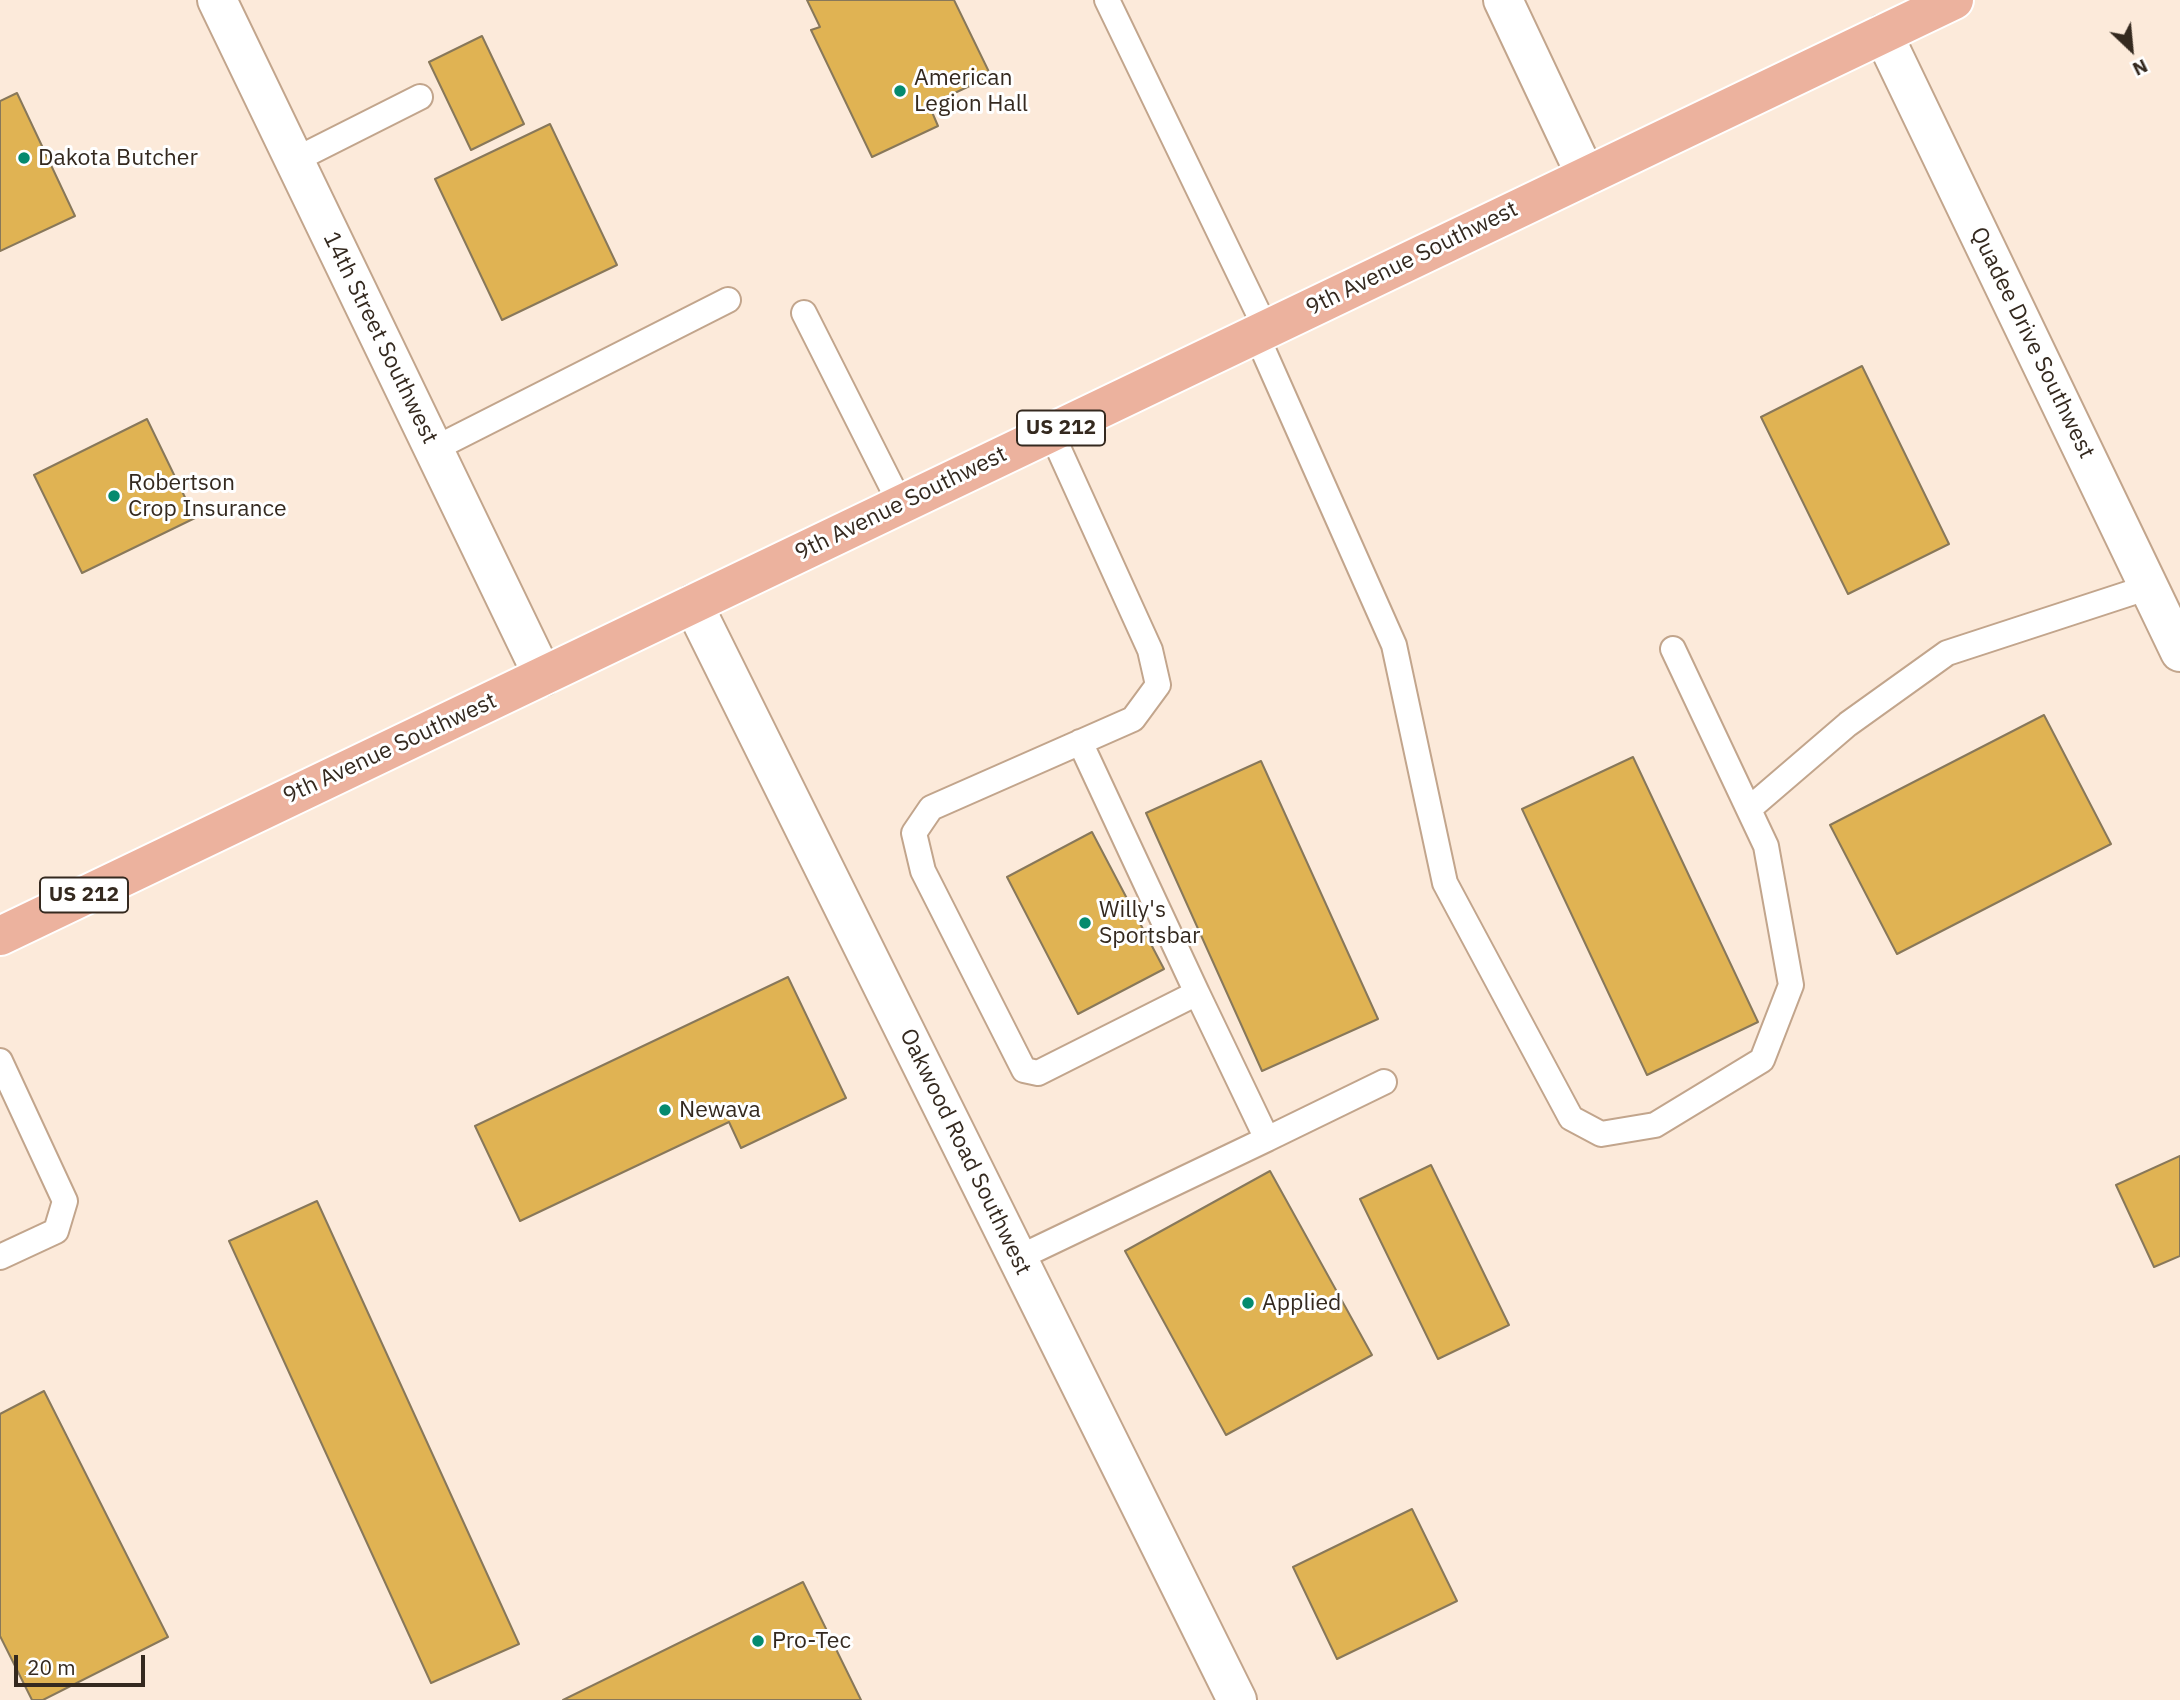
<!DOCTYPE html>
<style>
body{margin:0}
#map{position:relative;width:2180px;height:1700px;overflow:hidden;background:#fceada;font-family:"IBM Plex Sans",sans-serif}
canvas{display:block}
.north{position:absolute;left:2096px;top:14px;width:70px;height:70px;-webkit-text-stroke:5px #fff;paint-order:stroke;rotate:154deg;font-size:19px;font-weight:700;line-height:28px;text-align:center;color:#34291f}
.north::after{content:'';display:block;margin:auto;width:24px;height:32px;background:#34291f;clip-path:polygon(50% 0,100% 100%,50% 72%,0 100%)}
.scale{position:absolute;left:14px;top:1655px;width:131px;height:32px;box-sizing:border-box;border:4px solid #34291f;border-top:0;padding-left:9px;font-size:21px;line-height:24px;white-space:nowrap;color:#34291f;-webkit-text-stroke:5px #fff;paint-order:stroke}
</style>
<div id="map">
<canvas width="2180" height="1700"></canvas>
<div class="north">N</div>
<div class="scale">20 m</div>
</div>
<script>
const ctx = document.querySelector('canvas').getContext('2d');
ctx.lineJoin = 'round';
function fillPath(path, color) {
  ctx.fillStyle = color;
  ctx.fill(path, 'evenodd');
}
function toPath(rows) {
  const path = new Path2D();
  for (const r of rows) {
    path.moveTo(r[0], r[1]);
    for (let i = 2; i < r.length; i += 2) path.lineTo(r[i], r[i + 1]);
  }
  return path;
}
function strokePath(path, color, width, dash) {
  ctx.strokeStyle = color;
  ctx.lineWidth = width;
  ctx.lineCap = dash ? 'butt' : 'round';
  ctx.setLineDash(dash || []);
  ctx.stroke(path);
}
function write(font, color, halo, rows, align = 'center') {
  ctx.font = font + ' "IBM Plex Sans",sans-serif';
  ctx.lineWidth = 6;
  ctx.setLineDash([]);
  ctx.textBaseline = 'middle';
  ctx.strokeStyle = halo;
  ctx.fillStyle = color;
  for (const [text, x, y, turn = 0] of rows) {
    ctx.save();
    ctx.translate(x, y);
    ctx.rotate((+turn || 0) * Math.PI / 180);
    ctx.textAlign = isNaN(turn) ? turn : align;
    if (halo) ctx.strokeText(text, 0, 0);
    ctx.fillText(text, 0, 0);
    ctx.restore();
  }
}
const building = toPath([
 [807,0,954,0,991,76,929,105,938,126,872,157,811,30,820,27,807,0],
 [482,36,524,124,471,150,429,62,482,36],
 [17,93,75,216,0,251,0,101,17,93],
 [550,124,617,265,502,320,435,179,550,124],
 [1862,366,1949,544,1848,594,1761,417,1862,366],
 [147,419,195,518,82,573,34,475,147,419],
 [2044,715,2111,844,1897,954,1830,825,2044,715],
 [1633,757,1758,1022,1647,1075,1522,809,1633,757],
 [1261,761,1378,1019,1262,1071,1146,813,1261,761],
 [1092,832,1164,969,1078,1014,1007,877,1092,832],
 [788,977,846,1098,741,1148,729,1122,520,1221,475,1126,788,977],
 [2180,1156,2180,1256,2154,1267,2116,1185,2180,1156],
 [1431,1165,1509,1325,1438,1359,1360,1199,1431,1165],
 [1270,1171,1372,1355,1226,1435,1125,1251,1270,1171],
 [317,1201,519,1644,431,1683,229,1241,317,1201],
 [44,1391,168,1637,43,1700,32,1700,0,1636,0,1414,44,1391],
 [1412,1509,1457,1601,1337,1659,1293,1567,1412,1509],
 [803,1582,861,1700,563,1700,803,1582]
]);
fillPath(building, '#e0b353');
strokePath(building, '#88785a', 2);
const service = toPath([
 [1107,0,1266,329],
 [295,160,420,97],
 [804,313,901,505],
 [1256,334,1394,645,1445,883,1571,1118,1601,1134,1655,1125,1762,1060,1791,985,1766,846,1673,649],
 [434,449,728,300],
 [1080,742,1197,993],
 [1749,809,1848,724,1947,653,2149,587],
 [0,1061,65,1201,56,1231,0,1257],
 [1267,1139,1384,1082],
 [1018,1258,1267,1139,1197,993,1038,1073,1024,1070,923,871,914,833,931,808,1133,719,1158,685,1150,650,1051,432]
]);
const minor = toPath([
 [217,0,543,676],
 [1503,0,1586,176],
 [1883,34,2180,652],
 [693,604,1237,1700]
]);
const primary = toPath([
 [0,936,1954,0]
]);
strokePath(service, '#c2a58c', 28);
strokePath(minor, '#c2a58c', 42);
strokePath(primary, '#fff', 42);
strokePath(service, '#fff', 24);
strokePath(minor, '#fff', 38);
strokePath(primary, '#ecb29e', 38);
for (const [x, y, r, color] of [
 [900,91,7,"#058a6e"],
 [24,158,7,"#058a6e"],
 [114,496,7,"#058a6e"],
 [1085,923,7,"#058a6e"],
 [665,1110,7,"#058a6e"],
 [1248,1303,7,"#058a6e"],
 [758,1641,7,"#058a6e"]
]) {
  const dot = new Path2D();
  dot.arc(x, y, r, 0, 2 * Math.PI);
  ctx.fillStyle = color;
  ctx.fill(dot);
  strokePath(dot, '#fff', 2.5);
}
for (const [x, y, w] of [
 [1061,428,88],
 [84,895,88]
]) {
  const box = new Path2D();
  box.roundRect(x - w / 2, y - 17.5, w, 35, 5);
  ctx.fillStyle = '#fff';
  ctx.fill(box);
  strokePath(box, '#34291f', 2);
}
write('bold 21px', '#34291f', null, [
 ["US 212",1061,428],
 ["US 212",84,895]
]);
write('23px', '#34291f', '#fff', [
 ["American",914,78],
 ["Legion Hall",914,104],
 ["Dakota Butcher",38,158],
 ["Robertson",128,483],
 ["Crop Insurance",128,509],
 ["Willy's",1099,910],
 ["Sportsbar",1099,936],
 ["Newava",679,1110],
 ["Applied",1262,1303],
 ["Pro-Tec",772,1641]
], 'left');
write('23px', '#34291f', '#fff', [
 ["9th Avenue Southwest",1412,259,-26],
 ["14th Street Southwest",380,338,64],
 ["Quadee Drive Southwest",2032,343,64],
 ["9th Avenue Southwest",901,504,-26],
 ["9th Avenue Southwest",390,749,-25],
 ["Oakwood Road Southwest",965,1152,64]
]);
</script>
